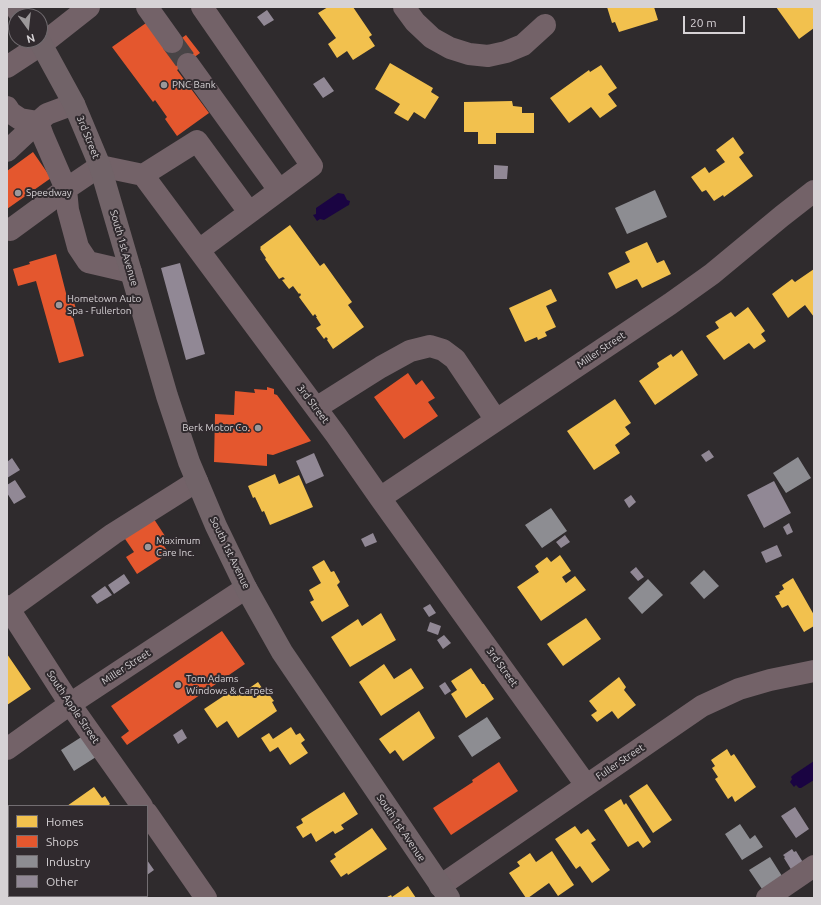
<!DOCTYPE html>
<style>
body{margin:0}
#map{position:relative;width:821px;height:905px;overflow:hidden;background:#2f2b2d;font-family:Ubuntu,sans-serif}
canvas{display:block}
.frame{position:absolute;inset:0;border:8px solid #d6d2d5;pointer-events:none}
.legend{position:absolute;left:8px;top:805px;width:140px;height:92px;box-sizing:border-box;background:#302a2e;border:1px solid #726d71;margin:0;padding:5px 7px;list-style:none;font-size:12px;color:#d6d2d5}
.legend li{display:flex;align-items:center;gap:8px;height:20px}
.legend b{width:20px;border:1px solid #726d71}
.north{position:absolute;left:8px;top:8px;width:40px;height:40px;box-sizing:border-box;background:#302a2e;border:1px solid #726d71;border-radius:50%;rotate:165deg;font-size:11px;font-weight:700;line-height:16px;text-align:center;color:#d6d2d5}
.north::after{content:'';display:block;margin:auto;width:14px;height:18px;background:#9c989a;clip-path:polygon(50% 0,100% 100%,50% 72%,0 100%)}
.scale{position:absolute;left:683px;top:16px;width:62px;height:18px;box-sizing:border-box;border:2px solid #d6d2d5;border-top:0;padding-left:5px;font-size:12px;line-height:14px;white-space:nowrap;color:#d6d2d5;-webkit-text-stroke:3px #302a2e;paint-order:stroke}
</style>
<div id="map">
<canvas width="821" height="905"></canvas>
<div class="frame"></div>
<ul class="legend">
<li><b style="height:11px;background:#f2c14e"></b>Homes</li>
<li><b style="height:11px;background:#e4572e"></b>Shops</li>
<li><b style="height:11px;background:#8d8d92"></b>Industry</li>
<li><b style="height:11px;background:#918895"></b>Other</li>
</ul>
<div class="north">N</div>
<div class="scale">20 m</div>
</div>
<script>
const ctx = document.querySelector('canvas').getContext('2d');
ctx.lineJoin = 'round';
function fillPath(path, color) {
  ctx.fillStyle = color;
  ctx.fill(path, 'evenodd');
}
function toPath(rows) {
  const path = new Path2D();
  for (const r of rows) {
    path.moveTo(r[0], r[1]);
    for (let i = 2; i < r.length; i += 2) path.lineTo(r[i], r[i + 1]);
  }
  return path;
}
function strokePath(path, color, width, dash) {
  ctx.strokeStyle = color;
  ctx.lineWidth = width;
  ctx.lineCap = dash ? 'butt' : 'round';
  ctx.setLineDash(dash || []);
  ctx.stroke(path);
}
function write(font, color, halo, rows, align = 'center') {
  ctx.font = font + ' Ubuntu,sans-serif';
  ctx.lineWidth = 4;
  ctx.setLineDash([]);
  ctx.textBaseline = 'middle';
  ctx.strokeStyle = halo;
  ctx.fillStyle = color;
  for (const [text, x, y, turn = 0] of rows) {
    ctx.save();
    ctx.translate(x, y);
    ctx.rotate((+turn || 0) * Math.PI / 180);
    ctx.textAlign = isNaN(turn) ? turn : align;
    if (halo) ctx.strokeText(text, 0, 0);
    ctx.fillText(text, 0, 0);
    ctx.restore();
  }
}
fillPath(toPath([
 [338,193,344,194,347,200,350,201,349,205,347,206,324,220,320,219,317,221,313,215,316,214,316,208],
 [814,761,814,780,801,788,799,788,796,785,794,787,790,782,792,779,791,777,793,775]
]), '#1a0442');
fillPath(toPath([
 [328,7,353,7,372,35,369,37,375,46,353,60,347,51,337,58,328,44,336,38,318,13],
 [607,7,654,7,658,20,619,32,615,22,612,23],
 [776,7,813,7,814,8,814,28,799,39],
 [390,63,433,88,431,92,439,97,425,119,414,112,408,121,394,113,400,104,375,89],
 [601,65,617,88,608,94,617,106,600,118,591,107,569,123,550,98,589,70,590,72],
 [512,101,513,106,522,107,522,113,534,113,534,133,496,133,496,144,478,144,478,132,464,132,464,102],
 [733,137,744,153,739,157,753,176,724,197,723,195,714,201,706,190,702,192,691,177,705,167,709,173,725,162,716,150],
 [290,225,320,266,324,263,339,284,352,302,348,305,364,327,333,349,327,340,328,339,326,337,324,339,316,328,321,325,316,317,317,317,315,314,313,316,299,297,301,295,300,293,299,294,293,286,289,289,282,280,285,279,283,277,279,279,265,259,266,258,260,249,261,248,260,247],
 [647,242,657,263,664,260,671,274,642,288,637,279,616,289,608,273,630,262,625,252],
 [814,269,814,317,805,305,788,318,772,294,792,279,795,282],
 [551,289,557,301,546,306,556,327,545,332,547,336,538,340,537,337,525,342,509,308],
 [748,307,765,331,761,334,766,341,754,349,749,343,724,360,706,336,719,328,715,322,731,312,735,317],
 [682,350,698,375,655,405,639,381,659,367,657,363,671,354,673,357],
 [615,399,631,423,625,427,630,434,615,445,620,453,594,470,567,431],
 [275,474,279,484,299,475,313,507,270,525,264,511,262,512,255,497,253,498,248,486],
 [560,555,571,571,562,577,566,583,575,576,586,590,541,621,517,587,539,572,535,566,547,557,551,562],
 [324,560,331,572,334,571,340,582,337,585,349,606,322,622,310,602,314,600,309,590,321,583,312,567],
 [793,578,814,615,814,626,804,632,788,605,782,608,775,596,780,594,779,592,784,589,782,585],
 [381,613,396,640,350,667,331,637,358,619,362,626],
 [586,618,601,639,563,666,547,644],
 [7,654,31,689,7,705],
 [384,664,394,679,411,668,424,688,381,716,359,682],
 [471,668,482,684,484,684,494,699,466,718,451,694,457,690,451,681],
 [619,677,626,687,624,690,636,705,618,719,612,711,597,722,591,715,597,711,589,701],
 [258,682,266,694,268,693,274,701,272,702,277,711,238,738,227,721,217,728,204,709,234,689,238,696],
 [419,711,435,738,403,761,395,750,390,754,379,739],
 [291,727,296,735,300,733,305,740,301,743,308,753,290,765,278,747,270,752,261,738,269,733,273,739],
 [727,749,731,756,734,754,756,787,735,802,732,796,728,799,715,779,718,777,712,768,715,766,711,760],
 [647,784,672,820,653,833,629,796],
 [94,787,102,798,105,796,110,804,108,806,67,806],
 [344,792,358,814,341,825,344,829,335,834,333,831,316,842,311,833,303,838,296,827,303,823,301,819],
 [621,799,624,805,626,803,651,842,643,848,638,841,628,847,604,810],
 [575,826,581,834,588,829,596,840,591,843,610,870,592,883,580,866,576,869,555,839],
 [372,828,387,849,348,875,347,873,341,877,330,861,336,857,334,854],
 [552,851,574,885,558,896,549,883,528,898,526,898,509,873,520,866,517,862,530,853,536,862],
 [9,860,9,877,7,874,7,862],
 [408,886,416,898,385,898,391,895,392,897],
 [27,896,61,896,62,898,28,898]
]), '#f2c14e');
fillPath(toPath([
 [146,23,166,49,186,35,200,53,177,70,209,113,177,136,165,119,167,117,155,100,153,102,112,47],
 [33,152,51,178,7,209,7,171],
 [56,254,67,297,72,296,77,312,72,314,84,356,59,363,36,281,18,286,13,269,30,264,29,262],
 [408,373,416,385,422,380,435,398,428,402,438,416,404,439,374,397],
 [267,387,274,389,274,394,277,395,311,441,273,455,267,454,267,466,214,462,215,414,234,415,235,391,255,393,254,389,267,390],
 [152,516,165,536,163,538,165,541,161,542,169,553,137,574,126,557,134,552,123,536],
 [222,631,245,664,127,745,121,737,129,731,111,706],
 [499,762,518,791,451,835,433,808,473,782,472,780]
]), '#e4572e');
fillPath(toPath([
 [655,190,667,217,627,234,615,208],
 [798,457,811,478,786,493,773,473],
 [551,508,567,531,542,548,525,525],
 [704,570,719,586,704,599,690,583],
 [648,579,663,595,642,614,628,598],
 [487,717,501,738,472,757,458,736],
 [83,736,96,757,74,771,61,750],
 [740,824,750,839,755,835,763,847,742,860,725,834],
 [770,857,782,876,762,889,749,870]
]), '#8d8d92');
fillPath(toPath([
 [267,10,274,20,264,26,257,17],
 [324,77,334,91,323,98,313,84],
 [494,165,508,166,507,179,494,179],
 [180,263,205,354,186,360,161,268],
 [709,450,714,457,706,462,701,455],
 [314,453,324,476,306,484,296,461],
 [12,458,20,470,7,478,7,462],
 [15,480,26,497,14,504,7,493,7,485],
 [774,481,791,513,764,528,747,495],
 [631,495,636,502,629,508,624,500],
 [789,523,793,532,787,535,783,527],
 [373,533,377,542,365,547,361,539],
 [565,535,570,542,561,548,556,542],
 [777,545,782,556,766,563,761,552],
 [636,567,644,577,638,581,630,572],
 [124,574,130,583,114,594,108,585],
 [105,586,112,595,97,604,91,596],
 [430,604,436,613,429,617,423,608],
 [430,622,441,626,438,635,427,631],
 [444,635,451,643,443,649,437,640],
 [445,682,451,691,445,695,439,686],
 [182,729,187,738,178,744,173,735],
 [795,807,809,829,796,838,781,816],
 [792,849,794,852,796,851,804,864,792,871,784,858,785,857,783,855],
 [147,860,154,870,147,875],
 [95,896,119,896,116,898,96,898]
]), '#918895');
strokePath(toPath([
 [172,42,188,64]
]), '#484446', 22, [22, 11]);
strokePath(toPath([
 [147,7,172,42],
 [404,7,415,22,432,38,450,48,469,54,488,56,506,52,523,45,545,25],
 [188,64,279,190],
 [7,67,42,44,89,7],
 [74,104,47,114,38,122,43,136,66,189,68,210,78,247,88,262,131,272],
 [7,107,11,113,20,119,38,122],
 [7,151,38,122],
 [143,175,197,141,249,212],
 [10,230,66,189,100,166,143,175,336,435,380,498,586,785],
 [199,250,312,166,202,7],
 [316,408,381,367,410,351,430,346,443,350,455,359,496,420],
 [380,498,670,304,712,274,782,216,814,191],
 [7,606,70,704,142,806],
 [9,609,113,534,197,481],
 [7,749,70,704,246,588],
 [147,813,206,898],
 [440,886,702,706,739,689,770,680,814,671],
 [767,898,814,866]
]), '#736268', 22);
strokePath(toPath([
 [15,7,22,16],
 [39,40,74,104,100,166,131,272,167,396,189,462,216,526,246,588,282,652,449,898]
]), '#716368', 22);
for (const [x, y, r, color] of [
 [164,85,4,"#9c989a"],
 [18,193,4,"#9c989a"],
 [59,305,4,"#9c989a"],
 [258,428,4,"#9c989a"],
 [148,547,4,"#9c989a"],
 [178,685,4,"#9c989a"]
]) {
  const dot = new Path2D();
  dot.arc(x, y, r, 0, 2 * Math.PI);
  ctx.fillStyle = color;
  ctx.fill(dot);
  strokePath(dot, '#302a2e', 1.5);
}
write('10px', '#d6d2d5', '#302a2e', [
 ["PNC Bank",172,85],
 ["Speedway",26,193],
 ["Hometown Auto",67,299],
 ["Spa - Fullerton",67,311],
 ["Berk Motor Co.",250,428,"right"],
 ["Maximum",156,541],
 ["Care Inc.",156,553],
 ["Tom Adams",186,679],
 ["Windows & Carpets",186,691]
], 'left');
write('10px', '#d6d2d5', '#302a2e', [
 ["3rd Street",88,137,68],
 ["South 1st Avenue",124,248,74],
 ["Miller Street",601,350,-34],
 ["3rd Street",313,404,53],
 ["South 1st Avenue",230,553,64],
 ["Miller Street",126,667,-33],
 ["3rd Street",502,667,54],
 ["South Apple Street",73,707,56],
 ["Fuller Street",620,762,-34],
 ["South 1st Avenue",401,828,56]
]);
</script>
